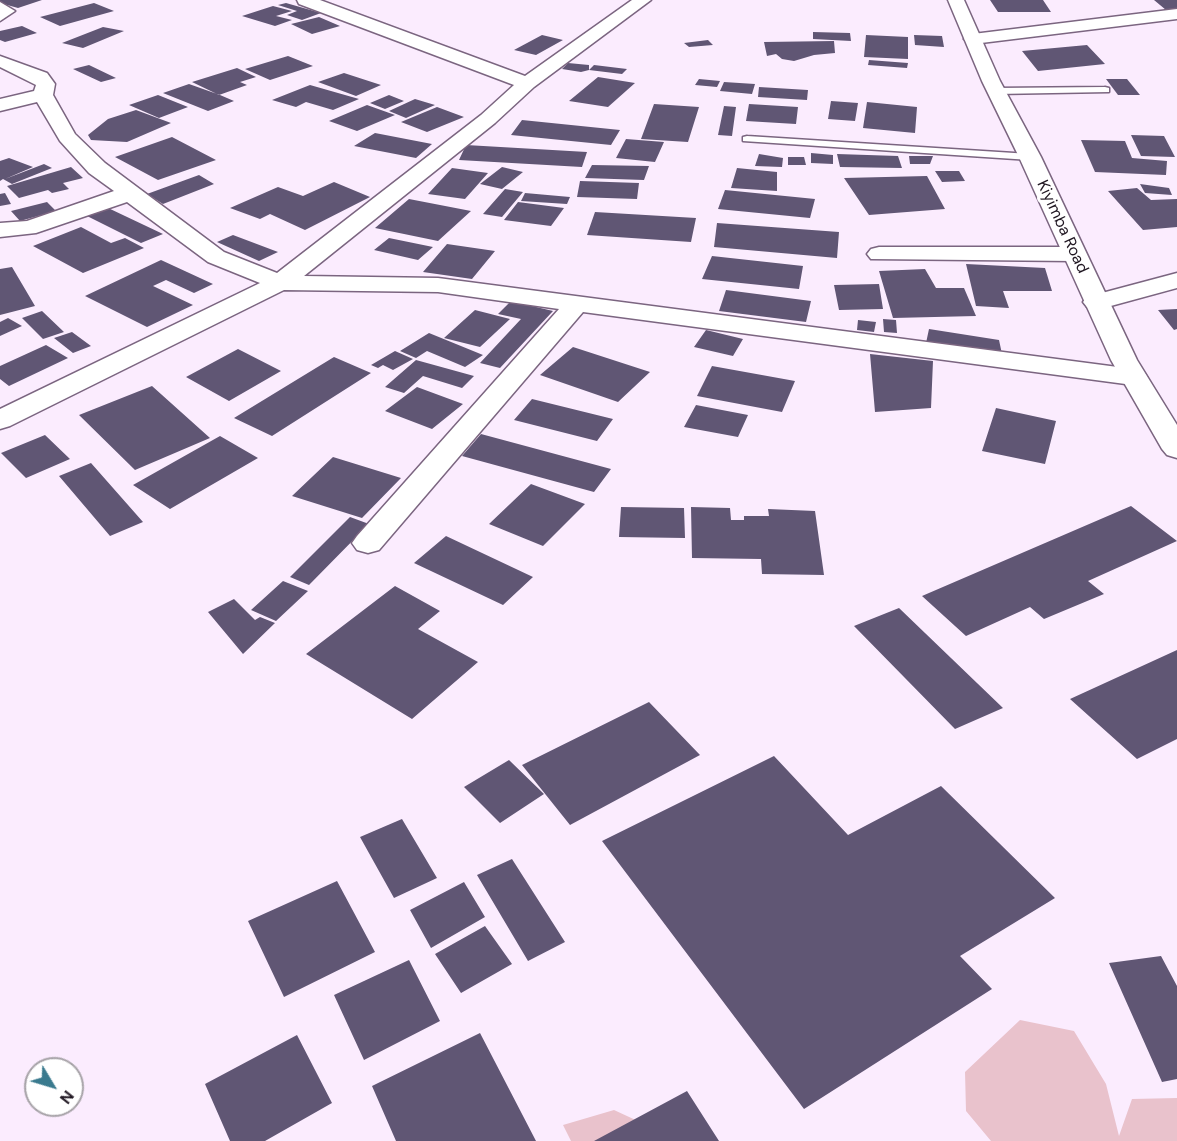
<!DOCTYPE html>
<style>
body{margin:0}
#map{position:relative;width:1177px;height:1141px;overflow:hidden;background:#fbecfe;font-family:"DM Sans",sans-serif}
canvas{display:block}
.north{position:absolute;left:24px;top:1057px;width:60px;height:60px;box-sizing:border-box;background:#fff;border:2px solid #a6a2a7;border-radius:50%;rotate:128deg;font-size:16px;font-weight:700;line-height:24px;text-align:center;color:#201722}
.north::after{content:'';display:block;margin:auto;width:21px;height:27px;background:#3a7a8e;clip-path:polygon(50% 0,100% 100%,50% 72%,0 100%)}
</style>
<div id="map">
<canvas width="1177" height="1141"></canvas>
<div class="north">N</div>
</div>
<script>
const ctx = document.querySelector('canvas').getContext('2d');
ctx.lineJoin = 'round';
function fillPath(path, color) {
  ctx.fillStyle = color;
  ctx.fill(path, 'evenodd');
}
function toPath(rows) {
  const path = new Path2D();
  for (const r of rows) {
    path.moveTo(r[0], r[1]);
    for (let i = 2; i < r.length; i += 2) path.lineTo(r[i], r[i + 1]);
  }
  return path;
}
function strokePath(path, color, width, dash) {
  ctx.strokeStyle = color;
  ctx.lineWidth = width;
  ctx.lineCap = dash ? 'butt' : 'round';
  ctx.setLineDash(dash || []);
  ctx.stroke(path);
}
function write(font, color, halo, rows, align = 'center') {
  ctx.font = font + ' "DM Sans",sans-serif';
  ctx.lineWidth = 6;
  ctx.setLineDash([]);
  ctx.textBaseline = 'middle';
  ctx.strokeStyle = halo;
  ctx.fillStyle = color;
  for (const [text, x, y, turn = 0] of rows) {
    ctx.save();
    ctx.translate(x, y);
    ctx.rotate((+turn || 0) * Math.PI / 180);
    ctx.textAlign = isNaN(turn) ? turn : align;
    if (halo) ctx.strokeText(text, 0, 0);
    ctx.fillText(text, 0, 0);
    ctx.restore();
  }
}
fillPath(toPath([
 [1020,1020,1074,1031,1106,1084,1119,1136,1132,1099,1177,1098,1177,1141,991,1141,966,1111,965,1072],
 [614,1110,681,1141,571,1141,563,1125]
]), '#e9c2cc');
fillPath(toPath([
 [0,0,42,0,18,8,0,3],
 [990,0,1043,0,1051,12,998,12],
 [1154,0,1177,0,1177,10,1166,10],
 [94,3,114,11,60,26,40,17],
 [286,3,321,13,302,20,287,15,297,11,278,5],
 [273,6,292,11,276,16,292,20,275,26,242,16],
 [319,17,340,26,312,34,291,24],
 [22,26,37,33,5,42,0,40,0,31],
 [103,27,124,31,83,48,62,43],
 [813,32,850,33,851,41,813,39],
 [542,35,563,40,536,55,514,50],
 [866,35,908,37,908,59,864,57],
 [914,35,942,36,944,47,915,45],
 [708,40,713,45,689,47,684,43],
 [834,41,835,53,814,55,794,61,782,59,776,54,767,56,764,42],
 [1087,45,1105,64,1038,71,1022,51],
 [288,56,313,66,270,80,245,69],
 [869,60,908,63,907,68,868,65],
 [568,63,589,65,589,70,581,72,562,69],
 [89,65,116,78,101,82,73,69],
 [594,65,627,69,622,74,589,70],
 [237,68,256,77,240,82,247,85,219,95,192,82],
 [344,73,381,85,356,96,318,82],
 [598,77,635,83,608,107,569,101],
 [699,79,720,81,717,87,695,85],
 [1106,79,1127,79,1140,95,1118,95],
 [724,82,755,84,752,94,720,91],
 [189,84,220,95,234,101,208,111,163,93],
 [310,85,359,99,333,110,306,102,296,107,272,100],
 [759,87,808,90,807,100,758,97],
 [158,95,188,107,159,118,129,105],
 [389,95,404,101,385,109,370,103],
 [415,99,435,105,406,118,389,111],
 [831,101,858,103,855,121,828,119],
 [867,102,917,107,915,133,863,128],
 [654,104,699,107,688,142,641,139],
 [749,104,798,107,796,124,746,121],
 [367,105,395,115,357,131,329,121],
 [724,106,736,107,732,136,718,135],
 [437,107,464,117,427,132,401,122],
 [136,110,171,123,127,142,91,140,88,135,108,119],
 [522,120,620,130,611,145,511,135],
 [375,133,432,144,416,158,354,146],
 [1131,135,1164,136,1175,157,1141,156],
 [172,137,216,160,158,180,115,157],
 [626,139,664,142,655,162,616,158],
 [1081,140,1125,141,1132,158,1167,161,1166,175,1095,172],
 [466,145,587,152,582,167,459,160],
 [811,153,833,155,833,164,811,163],
 [759,154,783,158,782,167,755,166],
 [837,154,898,156,902,168,840,167],
 [909,156,933,156,930,164,910,164],
 [788,157,804,157,806,165,788,165],
 [9,158,33,167,5,179,44,164,52,168,12,184,3,179,0,181,0,161],
 [592,165,649,166,644,180,585,178],
 [71,167,83,178,63,183,69,189,52,193,48,190,19,198,7,186],
 [502,167,523,172,502,189,480,184],
 [452,168,488,173,465,199,428,194],
 [737,168,777,172,777,191,731,188],
 [935,171,959,171,965,181,942,182],
 [199,175,214,184,163,204,147,194],
 [927,176,945,209,869,215,844,178],
 [580,181,639,183,637,199,577,197],
 [334,182,370,197,305,230,270,214,260,219,230,208,278,187,303,196],
 [1140,184,1169,188,1172,195,1145,193],
 [1137,188,1151,200,1177,199,1177,227,1143,230,1108,191],
 [505,189,523,192,502,217,483,214],
 [725,190,815,199,810,218,718,209],
 [5,193,11,204,0,206,0,194],
 [525,193,570,197,567,204,521,201],
 [409,199,471,211,438,241,375,228],
 [47,202,56,211,20,221,11,211],
 [518,202,564,208,551,226,504,220],
 [106,207,163,234,141,243,85,215],
 [595,212,696,218,691,242,587,235],
 [717,223,839,232,837,258,714,247],
 [81,227,111,243,125,238,144,248,83,273,33,246],
 [233,235,278,252,259,261,217,242],
 [389,238,433,247,418,260,374,250],
 [447,244,495,251,472,279,423,272],
 [712,256,803,266,799,289,702,279],
 [161,260,213,284,194,293,166,280,153,286,193,305,147,327,85,296],
 [966,264,1045,268,1052,291,1003,291,1009,308,976,306],
 [12,267,35,306,0,315,0,269],
 [925,269,936,288,964,288,976,316,893,318,879,271],
 [879,284,883,309,839,310,834,285],
 [726,290,811,301,806,322,719,311],
 [511,301,553,311,500,368,480,363,521,319,498,314],
 [1177,309,1177,329,1174,330,1158,310],
 [475,310,510,319,480,347,444,338],
 [42,311,64,332,43,339,22,318],
 [8,318,22,326,0,336,0,322],
 [883,319,896,320,897,333,884,332],
 [858,320,876,322,874,332,857,330],
 [929,329,999,340,1002,354,926,343],
 [706,330,743,339,733,356,694,347],
 [72,332,91,346,73,353,54,338],
 [429,333,483,355,465,367,427,351,416,358,400,351],
 [46,345,68,358,9,386,0,379,0,366],
 [573,347,650,372,618,402,540,375],
 [238,349,281,371,229,401,186,377],
 [395,351,413,359,393,370,383,365,378,368,371,365],
 [870,354,933,361,931,408,875,412],
 [334,357,371,373,272,436,234,418],
 [416,360,474,376,462,388,423,376,404,393,385,387],
 [712,366,795,381,782,412,697,396],
 [152,386,210,438,135,470,79,415],
 [417,387,463,404,432,429,385,411],
 [532,399,613,419,597,441,514,420],
 [696,405,748,415,738,437,684,427],
 [996,408,1056,421,1045,464,982,451],
 [481,434,611,469,594,492,462,456],
 [45,435,70,459,26,478,1,453],
 [220,436,258,458,170,509,133,485],
 [333,457,401,478,362,518,292,496],
 [91,463,143,522,110,536,59,476],
 [531,484,585,504,543,546,489,524],
 [1131,506,1177,541,1088,581,1104,594,1044,619,1030,607,966,636,922,596],
 [621,507,684,508,685,538,619,537],
 [691,507,730,508,731,520,744,520,744,516,769,516,768,509,815,511,824,575,762,574,761,559,692,558],
 [350,517,369,524,309,585,290,577],
 [446,536,533,577,503,605,414,563],
 [283,581,308,591,276,621,251,610],
 [395,586,440,611,418,629,478,662,412,719,306,654],
 [234,599,255,620,260,617,275,623,243,654,208,612],
 [899,608,1003,708,955,729,854,626],
 [1177,650,1177,739,1137,759,1070,699],
 [649,702,700,755,570,825,522,765],
 [774,756,848,835,941,786,1055,898,960,956,992,989,804,1109,602,841],
 [509,760,544,794,500,823,464,787],
 [402,819,437,878,394,898,360,837],
 [512,859,565,942,528,961,477,875],
 [337,881,375,952,284,997,248,921],
 [464,882,485,917,431,948,410,910],
 [485,926,512,964,461,993,435,954],
 [1161,956,1177,986,1177,1079,1162,1082,1109,963],
 [409,960,440,1021,364,1060,334,995],
 [480,1033,536,1141,396,1141,372,1086],
 [297,1035,332,1103,265,1141,230,1141,205,1084],
 [687,1091,719,1141,594,1141]
]), '#605674');
const service = toPath([
 [1105,87,1109,88,1109,92,996,94,991,91,996,88,1105,87],
 [747,136,1030,154,1036,157,1030,160,743,141,743,137,747,136]
]);
const minor = toPath([
 [297,0,320,0,525,76,632,0,651,0,534,87,495,123,304,276,438,278,1133,369,1143,371,1147,377,1143,383,1133,385,583,312,379,550,368,553,357,550,352,543,357,536,559,309,438,292,284,290,10,426,0,429,0,409,260,283,208,262,127,202,36,233,0,237,0,223,27,221,114,191,89,173,60,141,37,102,0,111,0,99,34,91,36,85,0,67,0,56,47,73,55,84,53,95,75,134,105,163,224,252,277,273,481,115,514,85,299,4,297,0],
 [0,2,15,11,0,21,0,2],
 [1177,9,1177,19,973,44,964,39,973,34,1177,9],
 [879,247,1074,247,1082,249,1086,254,1082,259,1074,261,871,259,867,254,871,249,879,247],
 [1177,273,1177,288,1096,310,1087,307,1083,302,1087,297,1177,273]
]);
const tertiary = toPath([
 [948,0,964,0,1000,81,1041,157,1137,360,1177,425,1177,458,1167,455,1162,449,1111,360,1019,157,982,81,948,0]
]);
strokePath(service, '#7b6580', 3);
strokePath(minor, '#7b6580', 3);
strokePath(tertiary, '#7b6580', 3);
fillPath(service, '#fff');
fillPath(minor, '#fff');
fillPath(tertiary, '#fff');
write('16px', '#201722', '#fff', [
 ["Kiyimba Road",1062,227,65]
]);
</script>
